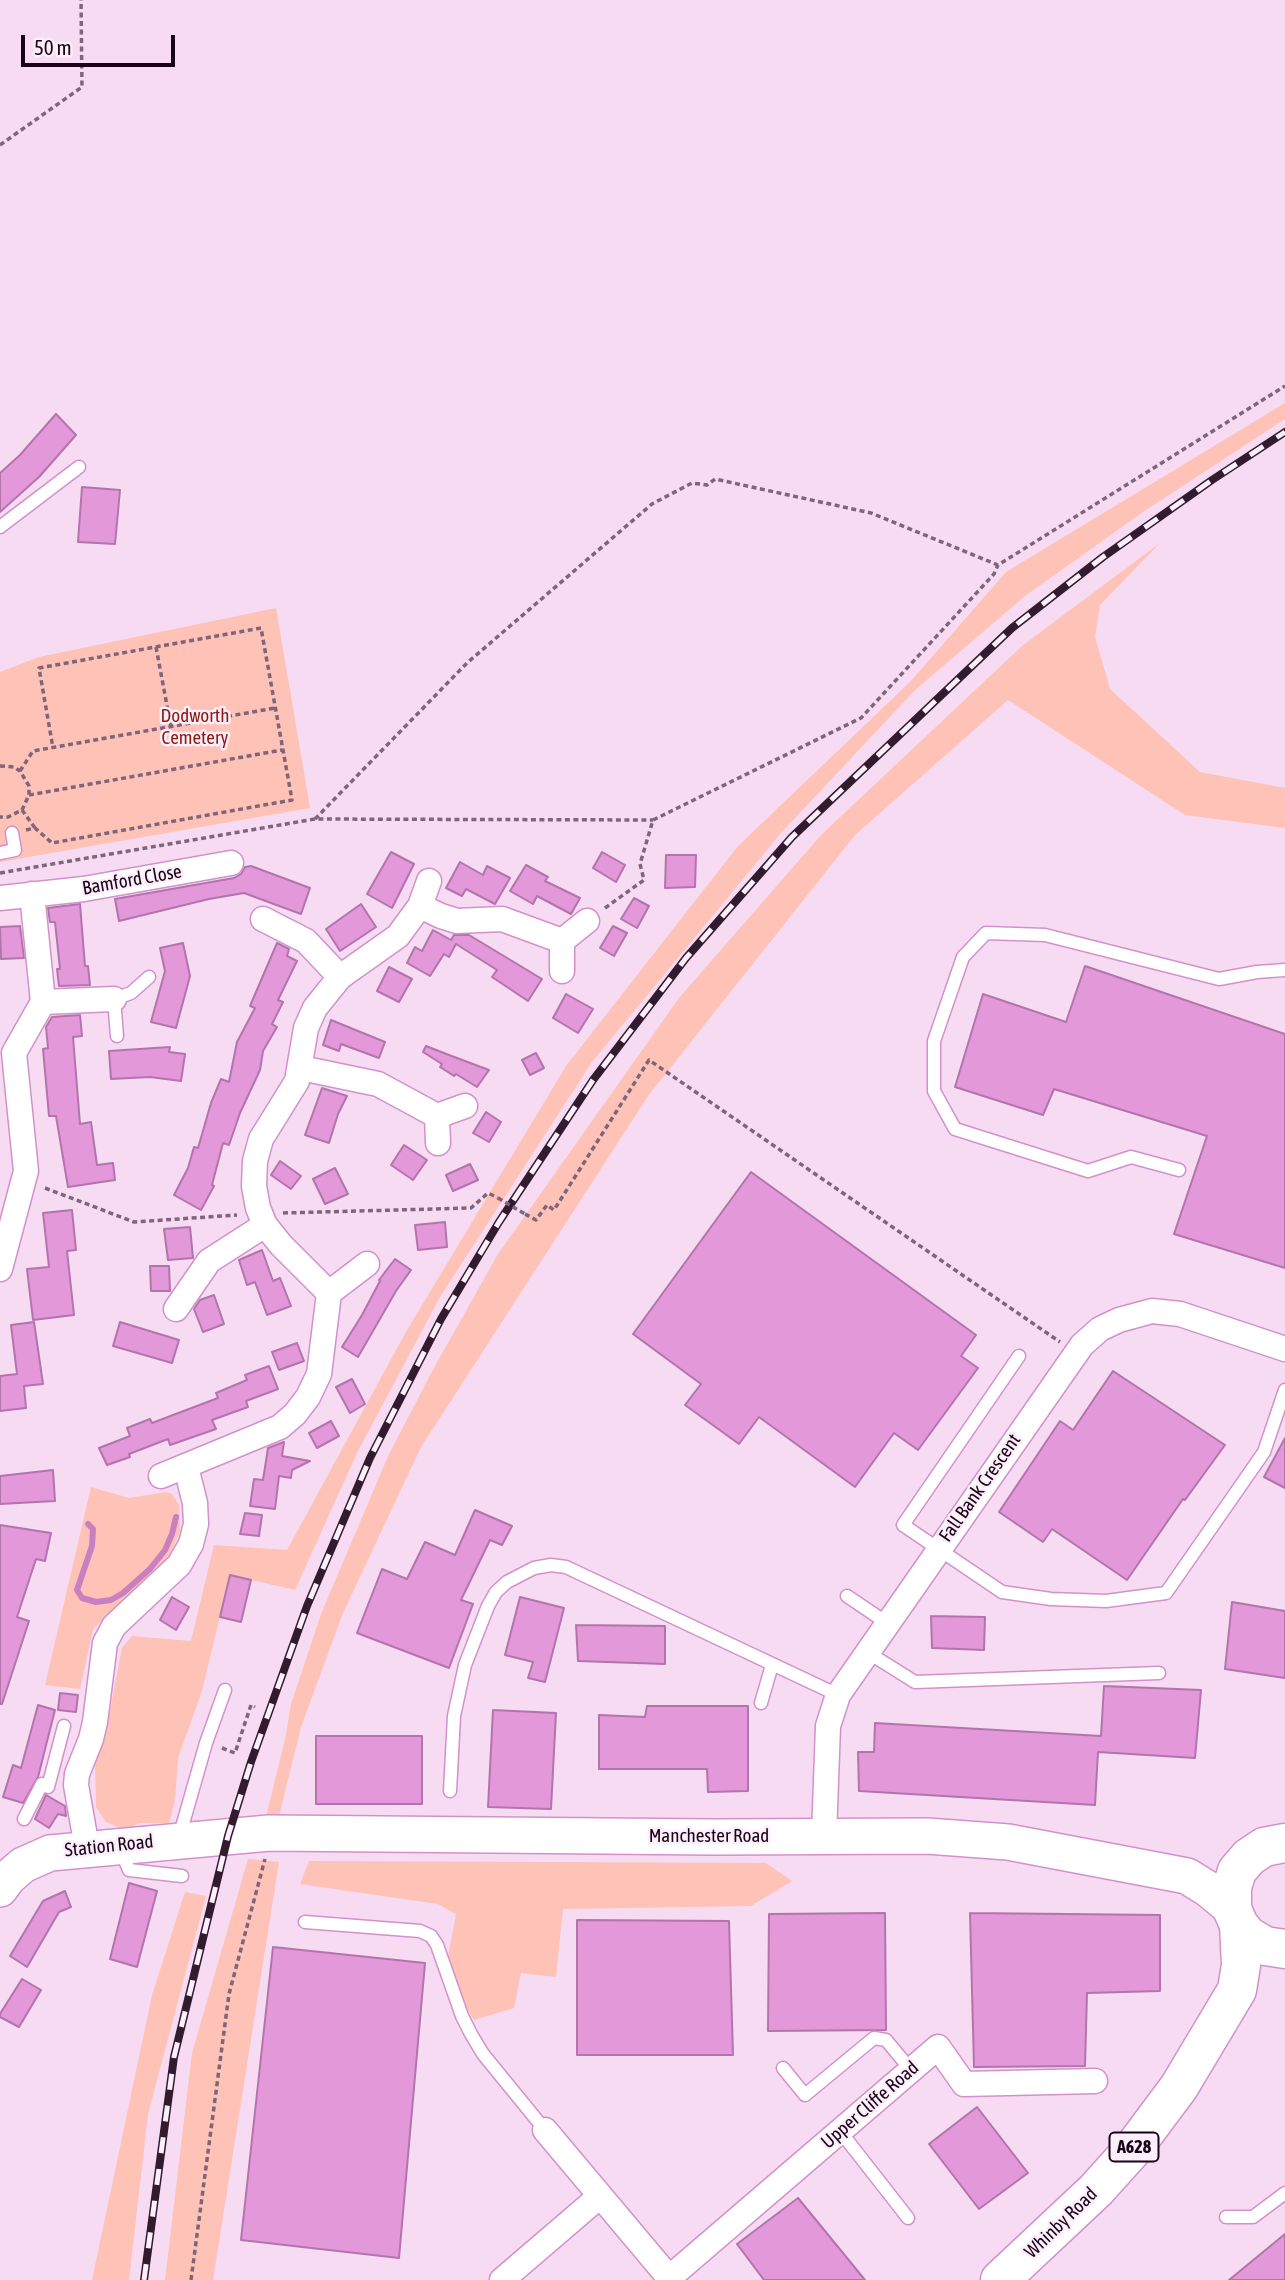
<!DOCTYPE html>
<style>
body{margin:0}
#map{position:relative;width:1285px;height:2280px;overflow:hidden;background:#f7dbf3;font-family:"Asap Condensed",sans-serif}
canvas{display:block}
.scale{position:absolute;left:21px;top:35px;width:154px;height:32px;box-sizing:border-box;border:4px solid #190317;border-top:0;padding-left:9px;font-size:21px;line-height:24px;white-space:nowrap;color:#190317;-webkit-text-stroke:5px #fceefa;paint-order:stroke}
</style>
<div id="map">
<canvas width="1285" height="2280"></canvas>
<div class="scale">50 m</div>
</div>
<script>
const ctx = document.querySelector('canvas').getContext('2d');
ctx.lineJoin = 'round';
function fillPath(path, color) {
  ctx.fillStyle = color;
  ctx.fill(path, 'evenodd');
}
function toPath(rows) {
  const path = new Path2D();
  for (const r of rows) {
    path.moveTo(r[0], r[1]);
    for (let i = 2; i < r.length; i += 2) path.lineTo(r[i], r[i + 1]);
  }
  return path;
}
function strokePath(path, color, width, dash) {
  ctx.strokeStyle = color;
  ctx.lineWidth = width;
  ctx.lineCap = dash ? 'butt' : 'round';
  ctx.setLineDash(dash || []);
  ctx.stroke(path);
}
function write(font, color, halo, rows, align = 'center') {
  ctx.font = font + ' "Asap Condensed",sans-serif';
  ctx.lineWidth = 5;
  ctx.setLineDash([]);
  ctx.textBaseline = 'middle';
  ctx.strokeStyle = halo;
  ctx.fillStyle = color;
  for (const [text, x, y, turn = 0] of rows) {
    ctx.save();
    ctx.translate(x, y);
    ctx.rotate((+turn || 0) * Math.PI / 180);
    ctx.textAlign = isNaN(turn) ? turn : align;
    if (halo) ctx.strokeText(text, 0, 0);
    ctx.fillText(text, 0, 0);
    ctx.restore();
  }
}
fillPath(toPath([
 [1285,403,1285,419,1143,512,1025,596,915,690,781,833,592,1062,440,1297,358,1451,295,1590,230,1575,202,1691,178,1758,175,1800,169,1823,139,1823,133,1827,118,1827,106,1822,96,1807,95,1764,105,1736,122,1648,132,1636,191,1641,214,1545,287,1550,407,1330,566,1066,738,846,910,682,1006,572],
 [1160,543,1100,605,1095,637,1110,689,1200,772,1285,788,1285,828,1185,815,1008,700,855,835,648,1096,421,1447,343,1613,301,1727,279,1816,266,1817,286,1735,291,1704,321,1614,389,1454,435,1366,498,1254,679,998,821,835,1022,646],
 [276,608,310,808,0,862,0,672,39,657],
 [91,1487,129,1498,166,1492,172,1494,179,1505,180,1531,171,1552,162,1565,93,1629,80,1689,45,1685],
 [248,1859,279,1862,213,2280,165,2280,192,2053],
 [309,1861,766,1863,792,1881,751,1906,563,1909,556,1977,521,1973,514,2008,474,2020,445,1973,456,1914,438,1904,300,1884],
 [185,1892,206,1896,148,2114,129,2280,92,2280,152,1995]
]), '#fec2b6');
strokePath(toPath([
 [88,1524,93,1529,92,1546,77,1590,82,1598,96,1602,111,1600,123,1593,150,1569,165,1550,172,1534,176,1517]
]), '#c980c0', 6);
const building = toPath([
 [56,414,76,435,39,477,0,512,0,473,20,455,56,414],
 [82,487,120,490,115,544,78,542,82,487],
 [391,852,414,864,392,908,367,894,391,852],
 [602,852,625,865,616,882,593,868,602,852],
 [666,855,696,855,695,887,665,888,666,855],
 [460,862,483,875,487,866,510,878,495,904,466,889,462,896,446,888,460,862],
 [526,865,548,877,545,881,580,898,571,914,537,896,533,904,510,891,526,865],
 [251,866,310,888,301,914,244,893,209,899,119,921,115,899,234,878,241,874,245,867,251,866],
 [634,898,649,906,637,928,621,919,634,898],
 [80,904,85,966,88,966,90,985,59,986,57,969,60,969,55,922,50,922,48,908,80,904],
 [361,904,376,927,340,951,326,929,361,904],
 [20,926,24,958,1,959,0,927,20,926],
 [613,926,627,933,614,956,600,948,613,926],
 [433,930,451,940,454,935,469,935,542,979,528,1001,492,977,497,970,456,944,449,957,444,954,430,976,407,963,415,947,422,951,433,930],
 [183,943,190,976,176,1028,151,1022,165,971,160,948,183,943],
 [277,943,289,949,287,956,297,961,278,1000,283,1002,272,1024,277,1027,263,1051,260,1070,240,1113,229,1145,223,1143,212,1185,214,1186,201,1210,174,1195,188,1168,194,1147,198,1148,211,1103,221,1079,229,1082,237,1042,255,1008,250,1006,277,943],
 [1085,966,1285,1034,1285,1268,1174,1234,1207,1136,1054,1089,1043,1115,955,1087,983,994,1066,1022,1085,966],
 [389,967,412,979,399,1002,377,991,389,967],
 [566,994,593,1009,578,1033,553,1018,566,994],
 [80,1015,82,1036,73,1037,80,1124,91,1122,97,1165,113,1163,115,1180,68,1187,56,1116,49,1116,43,1049,48,1048,46,1027,52,1017,80,1015],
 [331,1020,385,1042,379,1058,341,1044,339,1051,323,1045,331,1020],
 [426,1046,449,1055,489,1070,477,1087,456,1074,454,1076,440,1067,442,1064,423,1052,426,1046],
 [170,1047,169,1052,185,1054,181,1081,150,1077,111,1079,109,1051,170,1047],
 [536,1053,544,1068,530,1075,522,1060,536,1053],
 [322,1088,347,1096,338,1114,329,1143,305,1135,322,1088],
 [486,1112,501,1122,489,1142,473,1133,486,1112],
 [404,1145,427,1160,413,1180,391,1165,404,1145],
 [280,1161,301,1176,291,1189,271,1175,280,1161],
 [470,1164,478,1180,453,1191,446,1175,470,1164],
 [335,1168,348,1194,325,1204,313,1179,335,1168],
 [751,1172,976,1335,961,1356,978,1368,918,1450,894,1433,855,1487,759,1417,739,1444,685,1405,701,1384,633,1334,751,1172],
 [72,1210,76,1250,67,1251,74,1315,33,1320,27,1269,49,1267,43,1213,72,1210],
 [445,1222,447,1247,418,1250,415,1225,445,1222],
 [190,1227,193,1258,168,1260,164,1229,190,1227],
 [262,1250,273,1281,280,1278,291,1306,267,1315,255,1282,247,1285,239,1260,262,1250],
 [395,1259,411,1270,396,1291,358,1357,342,1347,362,1315,380,1281,379,1280,395,1259],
 [150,1266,169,1266,170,1291,151,1291,150,1266],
 [214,1295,224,1324,203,1332,194,1309,200,1300,214,1295],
 [34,1322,43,1384,24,1386,26,1408,0,1411,0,1376,17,1374,11,1325,34,1322],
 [120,1322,179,1340,172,1363,113,1346,120,1322],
 [297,1343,304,1361,279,1370,272,1352,297,1343],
 [269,1366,278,1389,246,1401,248,1407,212,1420,216,1429,170,1445,168,1439,129,1454,130,1457,107,1465,99,1448,130,1436,127,1428,150,1419,152,1423,218,1398,216,1393,247,1380,245,1375,269,1366],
 [1113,1371,1225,1445,1185,1500,1183,1499,1127,1580,1052,1529,1043,1542,999,1512,1060,1421,1073,1430,1113,1371],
 [352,1379,365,1404,350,1413,336,1387,352,1379],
 [331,1421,339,1436,317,1448,309,1433,331,1421],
 [1285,1438,1285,1488,1264,1477,1285,1438],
 [284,1442,282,1456,310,1461,292,1470,291,1478,279,1476,275,1509,250,1506,254,1479,263,1480,268,1448,284,1442],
 [53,1470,55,1501,0,1504,0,1476,53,1470],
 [475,1510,512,1526,502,1545,490,1540,461,1600,473,1604,449,1668,357,1633,382,1569,407,1579,425,1542,455,1555,475,1510],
 [245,1513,262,1515,259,1536,240,1534,245,1513],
 [0,1525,51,1533,45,1561,36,1559,17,1617,29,1621,2,1704,0,1704,0,1525],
 [230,1575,251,1580,241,1622,220,1617,230,1575],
 [172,1597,189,1607,176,1630,160,1620,172,1597],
 [520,1597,564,1608,545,1682,528,1678,533,1662,505,1655,520,1597],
 [1232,1602,1285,1611,1285,1678,1225,1669,1232,1602],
 [931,1616,985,1617,984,1650,932,1648,931,1616],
 [576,1625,665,1626,665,1664,578,1661,576,1625],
 [1104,1686,1201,1690,1195,1758,1098,1752,1095,1805,859,1791,858,1752,874,1752,875,1723,1101,1736,1104,1686],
 [60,1693,78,1695,76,1712,58,1710,60,1693],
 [38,1705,55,1710,38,1777,23,1803,3,1797,13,1765,21,1768,38,1705],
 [647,1706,748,1706,748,1791,708,1792,707,1769,599,1769,599,1715,645,1717,647,1706],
 [493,1710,556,1713,551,1809,488,1807,493,1710],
 [316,1736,422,1736,422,1804,316,1804,316,1736],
 [46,1795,65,1806,66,1816,58,1814,49,1828,35,1819,46,1795],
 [129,1883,157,1891,137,1967,110,1959,129,1883],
 [65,1891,71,1907,59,1912,27,1967,10,1956,43,1901,65,1891],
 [885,1913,886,2030,768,2031,769,1914,885,1913],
 [970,1913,1160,1915,1160,1991,1087,1993,1085,2066,974,2067,970,1913],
 [577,1920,729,1921,733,2055,577,2055,577,1920],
 [273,1947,425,1963,399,2258,241,2240,273,1947],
 [22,1979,41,1990,19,2027,0,2017,0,2014,22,1979],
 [977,2107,1028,2173,979,2209,929,2144,977,2107],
 [798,2198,865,2280,764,2280,737,2244,798,2198],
 [1285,2234,1285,2280,1229,2280,1285,2234]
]);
fillPath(building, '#e398da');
strokePath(building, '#b374ac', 2);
const lane = toPath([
 [0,527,79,467],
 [0,853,15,850,12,833],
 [117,1036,114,999,131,993,149,977],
 [1179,1170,1131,1157,1088,1171,955,1129,934,1091,934,1041,963,957,986,933,1045,935,1219,979,1257,972,1285,970],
 [1019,1356,903,1525,1002,1592,1051,1599,1106,1601,1166,1593,1264,1452,1285,1390],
 [847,1596,887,1623],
 [867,1652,915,1682,1159,1673],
 [761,1703,772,1665],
 [450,1791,454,1716,465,1665,488,1606,496,1592,507,1582,534,1568,551,1565,566,1567,838,1695],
 [24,1819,42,1784,48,1787,64,1726],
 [184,1839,182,1827,206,1743,225,1690],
 [120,1848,129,1870,182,1876],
 [305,1922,420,1931,431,1936,437,1945,462,2016,471,2034,483,2054,545,2130],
 [783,2068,805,2095,874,2038,886,2040,911,2070],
 [840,2131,908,2218],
 [1226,2217,1253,2217,1285,2193]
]);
const street = toPath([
 [0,898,84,889,231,863],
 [420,906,441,916,457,921,502,919,562,941],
 [263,919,306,941,340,977],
 [562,971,562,941,587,921],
 [43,1002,114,999],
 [301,1068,378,1084,437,1116],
 [438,1143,437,1116,465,1106],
 [0,1269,26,1171,14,1053,43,1002,32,894],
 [329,1293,281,1245,265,1225,258,1208,254,1186,255,1161,261,1139,297,1081,306,1028,315,1008,340,977,398,936,420,906,429,881],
 [176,1309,209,1261,265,1225],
 [161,1476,280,1427,295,1414,308,1397,319,1374,329,1293,367,1264],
 [824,1836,828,1726,838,1695,1082,1345,1100,1329,1119,1320,1152,1311,1180,1314,1285,1349],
 [87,1848,76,1785,77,1774,91,1739,95,1722,105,1643,114,1626,179,1565,191,1544,196,1524,195,1503,186,1467],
 [545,2130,671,2280],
 [669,2278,938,2047,964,2084,1095,2081],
 [502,2280,600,2196]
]);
const secondary = toPath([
 [0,1889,8,1878,23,1865,50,1853,269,1833,715,1837,927,1836,1008,1842,1187,1876,1208,1889,1232,1909]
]);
const highway = toPath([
 [1285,1843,1264,1847,1249,1857,1237,1871,1232,1887,1232,1909,1239,1925,1248,1936,1265,1946,1285,1949],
 [1000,2280,1096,2190,1132,2150,1179,2087,1237,1990,1241,1965,1239,1925]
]);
strokePath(lane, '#d391cb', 15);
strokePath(street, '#d391cb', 27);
strokePath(secondary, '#d391cb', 38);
strokePath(highway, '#d391cb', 41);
strokePath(toPath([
 [0,145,82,87,81,0],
 [156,647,171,727],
 [0,766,14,767,20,771,29,786,29,795,22,810,8,817,0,817],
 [20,771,33,751,275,708],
 [29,795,282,750],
 [22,810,35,828],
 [315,819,467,663,652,504,692,483,707,485,715,479,871,513,998,565,1285,386],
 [26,830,35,828,52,843,292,800,261,628,39,668,53,748],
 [0,873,315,819,653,820],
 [605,908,644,880,640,864,653,820,861,718,994,574,998,565],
 [45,1188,134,1222,237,1215],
 [283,1213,471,1208,488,1193,498,1198],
 [525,1214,536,1220,547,1205,554,1210,649,1060,1060,1342],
 [222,1748,235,1753,251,1705,255,1707],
 [191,2280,229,1994,265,1859]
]), '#7e657b', 3.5, [5, 3.5]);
strokePath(lane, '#fff', 12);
strokePath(street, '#fff', 24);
strokePath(secondary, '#fff', 35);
strokePath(highway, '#fff', 38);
const rail = toPath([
 [144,2280,174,2057,228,1836,251,1762,307,1606,370,1458,441,1319,499,1222,593,1080,686,958,792,837,1012,628,1103,557,1212,480,1285,432]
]);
strokePath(rail, '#321b2f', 8);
strokePath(rail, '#fceefa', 5, [16]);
strokePath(toPath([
 [498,1198,525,1214]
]), '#7e657b', 3.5, [5, 3.5]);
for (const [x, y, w] of [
 [1134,2147,49]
]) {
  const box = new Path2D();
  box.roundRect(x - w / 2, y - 14.5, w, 29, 5);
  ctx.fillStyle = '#fceefa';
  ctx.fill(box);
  strokePath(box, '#190317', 2);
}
write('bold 18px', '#190317', null, [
 ["A628",1134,2147]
]);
write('19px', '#8d1909', '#fceefa', [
 ["Dodworth",195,716],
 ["Cemetery",195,738]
]);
write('19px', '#190317', '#fceefa', [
 ["Bamford Close",132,880,-10],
 ["Fall Bank Crescent",980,1488,-55],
 ["Manchester Road",709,1836],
 ["Station Road",109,1846,-6],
 ["Upper Cliffe Road",870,2105,-41],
 ["Whinby Road",1061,2223,-44]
]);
</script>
